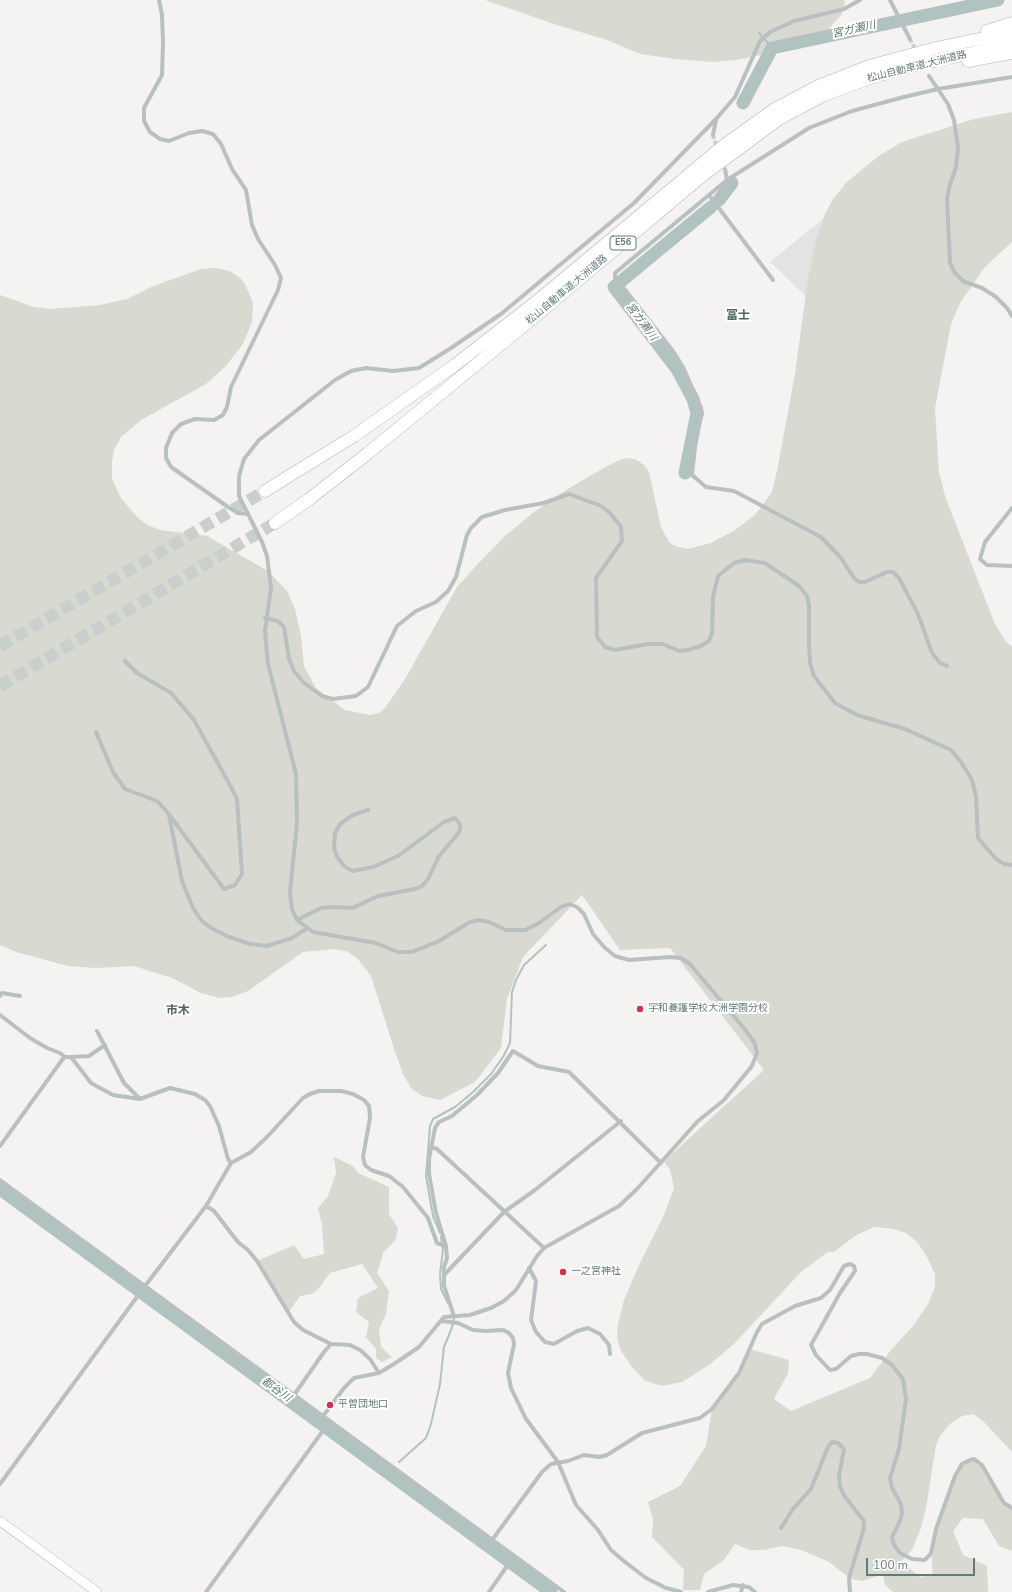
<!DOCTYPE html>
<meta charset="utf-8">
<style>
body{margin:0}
#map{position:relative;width:1012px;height:1592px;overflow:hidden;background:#f4f3f1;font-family:"Nunito Sans",sans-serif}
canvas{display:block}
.scale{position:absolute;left:866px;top:1558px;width:109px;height:18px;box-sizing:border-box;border:2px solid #617a7a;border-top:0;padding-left:5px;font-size:12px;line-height:14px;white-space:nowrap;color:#617a7a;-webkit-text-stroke:3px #fff;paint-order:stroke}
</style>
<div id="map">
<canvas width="1012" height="1592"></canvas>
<div class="scale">100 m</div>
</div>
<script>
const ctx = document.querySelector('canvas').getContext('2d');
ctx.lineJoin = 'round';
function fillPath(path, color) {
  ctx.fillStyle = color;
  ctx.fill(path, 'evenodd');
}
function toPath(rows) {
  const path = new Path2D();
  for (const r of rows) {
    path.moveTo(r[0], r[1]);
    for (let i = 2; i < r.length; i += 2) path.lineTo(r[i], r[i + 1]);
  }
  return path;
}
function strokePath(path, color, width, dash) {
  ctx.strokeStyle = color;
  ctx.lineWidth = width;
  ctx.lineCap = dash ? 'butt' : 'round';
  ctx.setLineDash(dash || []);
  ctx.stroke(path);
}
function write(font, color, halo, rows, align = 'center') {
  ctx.font = font + ' "Nunito Sans","Noto Sans JP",sans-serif';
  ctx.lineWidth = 4;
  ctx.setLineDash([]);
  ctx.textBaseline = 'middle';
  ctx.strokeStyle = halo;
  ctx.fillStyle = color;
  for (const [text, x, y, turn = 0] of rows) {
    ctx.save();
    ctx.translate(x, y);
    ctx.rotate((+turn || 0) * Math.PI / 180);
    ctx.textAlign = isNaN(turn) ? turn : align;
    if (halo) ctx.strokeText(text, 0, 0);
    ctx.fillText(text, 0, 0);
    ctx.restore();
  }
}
fillPath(toPath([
 [850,197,811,301,770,262]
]), '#e2e3e2');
fillPath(toPath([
 [485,0,844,0,845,2,842,14,825,33,813,39,765,54,737,60,712,62,676,59,640,54,607,40,557,25],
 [1012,112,1012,242,985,267,960,303,951,324,935,408,939,473,946,499,995,624,1006,642,1012,647,1012,1452,983,1421,973,1414,962,1416,950,1424,940,1436,936,1445,926,1508,921,1528,912,1550,901,1561,920,1577,933,1575,931,1553,945,1501,962,1464,974,1459,982,1465,1004,1503,1012,1508,1012,1551,999,1546,983,1519,963,1518,953,1531,963,1555,987,1566,988,1592,893,1592,885,1585,883,1574,863,1581,851,1579,829,1562,801,1550,782,1546,764,1550,749,1550,735,1544,724,1560,704,1574,700,1590,683,1590,684,1570,652,1537,653,1520,648,1502,680,1486,706,1446,712,1409,739,1373,750,1349,789,1360,788,1373,774,1399,791,1411,870,1378,891,1350,913,1326,928,1304,935,1287,935,1274,927,1257,917,1242,906,1233,893,1229,874,1227,855,1236,834,1252,828,1252,801,1272,734,1344,709,1365,682,1382,662,1386,645,1381,631,1366,620,1349,617,1337,618,1324,624,1300,639,1265,664,1215,674,1188,670,1170,664,1161,764,1070,670,948,620,950,582,895,523,957,507,999,501,1048,475,1082,440,1100,422,1096,411,1088,403,1074,394,1049,371,976,357,958,346,951,334,949,303,952,248,991,232,997,220,998,201,993,172,978,134,966,95,968,68,966,16,952,0,945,0,295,34,307,50,309,100,305,127,299,151,287,201,269,215,268,230,271,240,278,245,284,253,303,252,322,243,344,225,367,206,384,141,420,121,437,114,450,112,462,112,479,121,498,138,518,148,525,160,530,207,536,268,571,287,591,295,609,301,636,304,666,316,688,345,710,370,715,379,713,385,708,405,679,457,587,473,569,505,536,534,512,566,490,607,466,625,458,635,459,644,465,649,472,661,527,669,542,675,546,687,549,711,543,735,530,755,515,772,492,777,471,795,374,808,278,816,240,824,216,833,199,846,183,859,172,880,155,902,142,974,119],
 [334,1157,353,1166,358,1173,389,1187,389,1214,398,1228,396,1239,383,1253,377,1273,389,1291,386,1314,379,1329,381,1347,392,1357,382,1362,376,1358,376,1349,366,1337,369,1322,356,1312,358,1298,378,1288,362,1264,330,1273,319,1288,312,1294,300,1296,288,1313,257,1261,294,1245,304,1259,324,1254,322,1225,318,1208,328,1196,336,1173]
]), '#d8d9d0');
strokePath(toPath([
 [759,33,772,48],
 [440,1233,433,1216,426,1176,430,1126,433,1119,455,1107,473,1092,491,1074,503,1057,510,1043,512,992,516,980,524,965,546,945],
 [441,1237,443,1249,440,1274,441,1289,448,1303],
 [399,1462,426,1438,431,1424,440,1384,444,1347,451,1330,454,1320,453,1316]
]), '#b1c3c0', 2);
strokePath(toPath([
 [743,103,772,48,998,0],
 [719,200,732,183],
 [685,473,697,413,693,399,677,369,614,287,711,207],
 [0,1189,551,1592]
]), '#b1c3c0', 13);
strokePath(toPath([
 [910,39,917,53],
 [713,135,717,148]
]), '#c8cfcd', 4, [4, 2]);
strokePath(toPath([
 [0,646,265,491],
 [0,686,275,523]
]), '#c8cfcd', 12, [12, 6]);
const secondary = toPath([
 [0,1521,97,1592]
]);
const highway = toPath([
 [987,31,1012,23],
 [968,61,1012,53],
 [265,491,354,436,455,365,536,302,723,146,773,110,818,86,869,66,936,48,1012,32],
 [275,523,308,500,367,454,544,309,702,176,779,119,824,95,873,77,912,66,1012,44]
]);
strokePath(secondary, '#abb5b5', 10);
strokePath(highway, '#aeb5b5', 13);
strokePath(toPath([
 [159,0,162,15,163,42,162,75,144,108,144,121,150,132,160,139,169,141,189,133,202,131,213,134,221,144,232,169,246,190,252,225,258,239,275,265,281,278,278,290,231,387,227,407,223,415,214,420,195,419,181,424,172,433,166,448,166,458,171,467,228,507,238,513,248,514],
 [890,0,910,39],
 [929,76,948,104,954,120,958,148,956,167,949,188,947,200,950,263,955,273,963,281,982,288,996,297,1007,308,1012,316],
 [713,135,716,120],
 [725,169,727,180],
 [709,195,773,280],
 [1012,508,985,542,980,559,987,565,1012,566],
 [265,618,278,621,284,627,289,659,294,671,303,682,322,696,333,699,356,696,368,687,397,626,416,611,436,602,448,591,456,577,467,535,471,528,482,517,505,510,544,503,569,494,601,506,610,513,621,527,622,541,596,578,597,637,605,647,615,650,648,644,663,644,679,651,688,650,701,646,709,641,712,633,713,597,718,576,734,563,745,560,765,563,799,586,807,596,809,606,809,643,810,663,814,676,835,703,857,715,905,729,951,750,961,762,972,780,976,796,978,838,996,859,1004,864,1012,865],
 [947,666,940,663,932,653,918,614,899,578,893,572,887,572,865,582,859,582,854,578,841,558,821,537,734,491,706,487,692,475,697,428,702,414,701,408,683,367,673,351,615,277,615,273,727,180,809,128,852,111,904,97,938,89,1012,77],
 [96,732,113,772,125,789,157,801,168,813,224,889,235,885,242,874,237,799,231,787,194,720,171,693,137,673,125,661],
 [169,815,182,881,193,908,201,920,211,928,229,937,250,944,267,946,292,938,306,929],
 [297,920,321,908,331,907,353,908,378,896,415,889,422,886,428,879,439,856,457,835,460,830,460,824,455,818,444,822,398,856,373,867,353,871,345,867,337,857,334,847,335,833,340,824,353,815,368,810],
 [0,996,2,993,20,996],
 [0,1015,30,1038,47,1048,60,1053,65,1057],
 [97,1031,124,1083,140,1099],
 [71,1057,91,1083,113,1095,140,1099,170,1088,195,1094,205,1100,210,1106,219,1126,228,1159,231,1163],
 [0,1146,62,1060,65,1057,71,1057,89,1056,105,1045],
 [431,1147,437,1149,544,1248],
 [0,1180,564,1592],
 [206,1206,214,1211,238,1242,248,1250,257,1261,294,1322,303,1330,331,1344,350,1345,360,1350,370,1359,379,1373],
 [529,1268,536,1281,531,1320,536,1332,545,1342,554,1344,577,1331,588,1328,600,1334,609,1345,610,1354],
 [444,1275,504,1212,535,1190,621,1121],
 [454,1316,444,1286,444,1267,447,1258,446,1246,436,1213,429,1174,429,1159,435,1128,439,1122,452,1116,477,1095,498,1073,513,1051,538,1066,569,1072,661,1163],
 [442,1321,458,1323,473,1330,485,1331,503,1330,509,1333,513,1338,514,1344,508,1373,511,1388,526,1419,558,1462,576,1505,598,1530,611,1550,625,1562,646,1578,666,1588,681,1592],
 [294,1395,324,1352,331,1344],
 [323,1416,344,1388,354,1378,379,1373,394,1364,419,1347,444,1317,470,1315,491,1308,504,1301,516,1290,537,1256,544,1248,619,1206,637,1189,698,1121,724,1100,752,1066,757,1053,755,1044,747,1032,690,964,681,958,670,957,629,960,615,956,604,947,593,934,584,914,577,907,569,904,561,907,539,923,525,930,506,930,489,922,479,920,470,922,439,941,412,952,398,952,376,943,313,932,297,920,292,909,290,892,297,823,296,774,268,664,265,631,271,588,267,556,262,542,239,496,239,476,244,459,259,440,335,380,351,371,366,368,393,371,419,368,451,348,501,314,634,203,716,119,735,97,760,41,770,32,794,21,844,9,860,0],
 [0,1484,145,1286,206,1206,231,1163,251,1152,266,1138,303,1098,310,1094,319,1091,341,1091,353,1094,364,1100,369,1106,370,1118,363,1157,365,1165,371,1170,389,1176,403,1187,428,1218,437,1243,446,1246],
 [781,1528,793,1509,811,1489,828,1447,832,1442,838,1443,844,1449,839,1476,840,1487,845,1497,864,1521,864,1528,849,1578,850,1592],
 [492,1540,542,1472,551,1464,568,1461,584,1455,599,1457,607,1455,642,1433,700,1418,712,1409,739,1373,757,1332,762,1324,795,1306,821,1298,830,1290,844,1266,850,1264,854,1266,855,1271,840,1293,811,1345,816,1355,830,1370,836,1369,851,1356,859,1354,867,1354,882,1358,892,1365,903,1379,906,1399,899,1449,890,1478,892,1488,901,1504,902,1513,900,1521,892,1537,894,1545,900,1553,912,1559,924,1560,927,1558,931,1553,936,1529,955,1476,962,1464,968,1461,974,1459,982,1465,1004,1503,1012,1508],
 [206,1592,330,1421],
 [489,1592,514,1556],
 [708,1592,733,1585,749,1587,755,1592],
 [741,1592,743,1585]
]), '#b8c0c0', 4);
strokePath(secondary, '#fff', 9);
strokePath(highway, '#fff', 12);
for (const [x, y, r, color] of [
 [640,1009,4,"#d72e4e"],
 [563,1272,4,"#d72e4e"],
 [330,1405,4,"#d72e4e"]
]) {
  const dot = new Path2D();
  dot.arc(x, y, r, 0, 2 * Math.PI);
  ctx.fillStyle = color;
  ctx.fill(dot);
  strokePath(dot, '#fff', 1.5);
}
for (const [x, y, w] of [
 [623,243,26]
]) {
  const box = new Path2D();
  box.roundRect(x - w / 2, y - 7, w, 14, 3);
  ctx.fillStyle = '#fff';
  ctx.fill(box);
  strokePath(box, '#617a7a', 1);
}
write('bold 9px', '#617a7a', null, [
 ["E56",623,243]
]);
write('10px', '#617a7a', '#fff', [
 ["松山自動車道;大洲道路",917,67,-14],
 ["松山自動車道;大洲道路",567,290,-40]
]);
write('10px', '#617a7a', '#fff', [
 ["宇和養護学校大洲学園分校",648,1009],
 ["一之宮神社",571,1272],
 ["平曽団地口",338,1405]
], 'left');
write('italic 11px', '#5c7672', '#fff', [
 ["宮ガ瀬川",854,30,-12],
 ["宮ガ瀬川",641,322,53],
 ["都谷川",276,1390,36]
]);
write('bold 12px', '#536565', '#fff', [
 ["冨士",738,316],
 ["市木",178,1011]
]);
</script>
